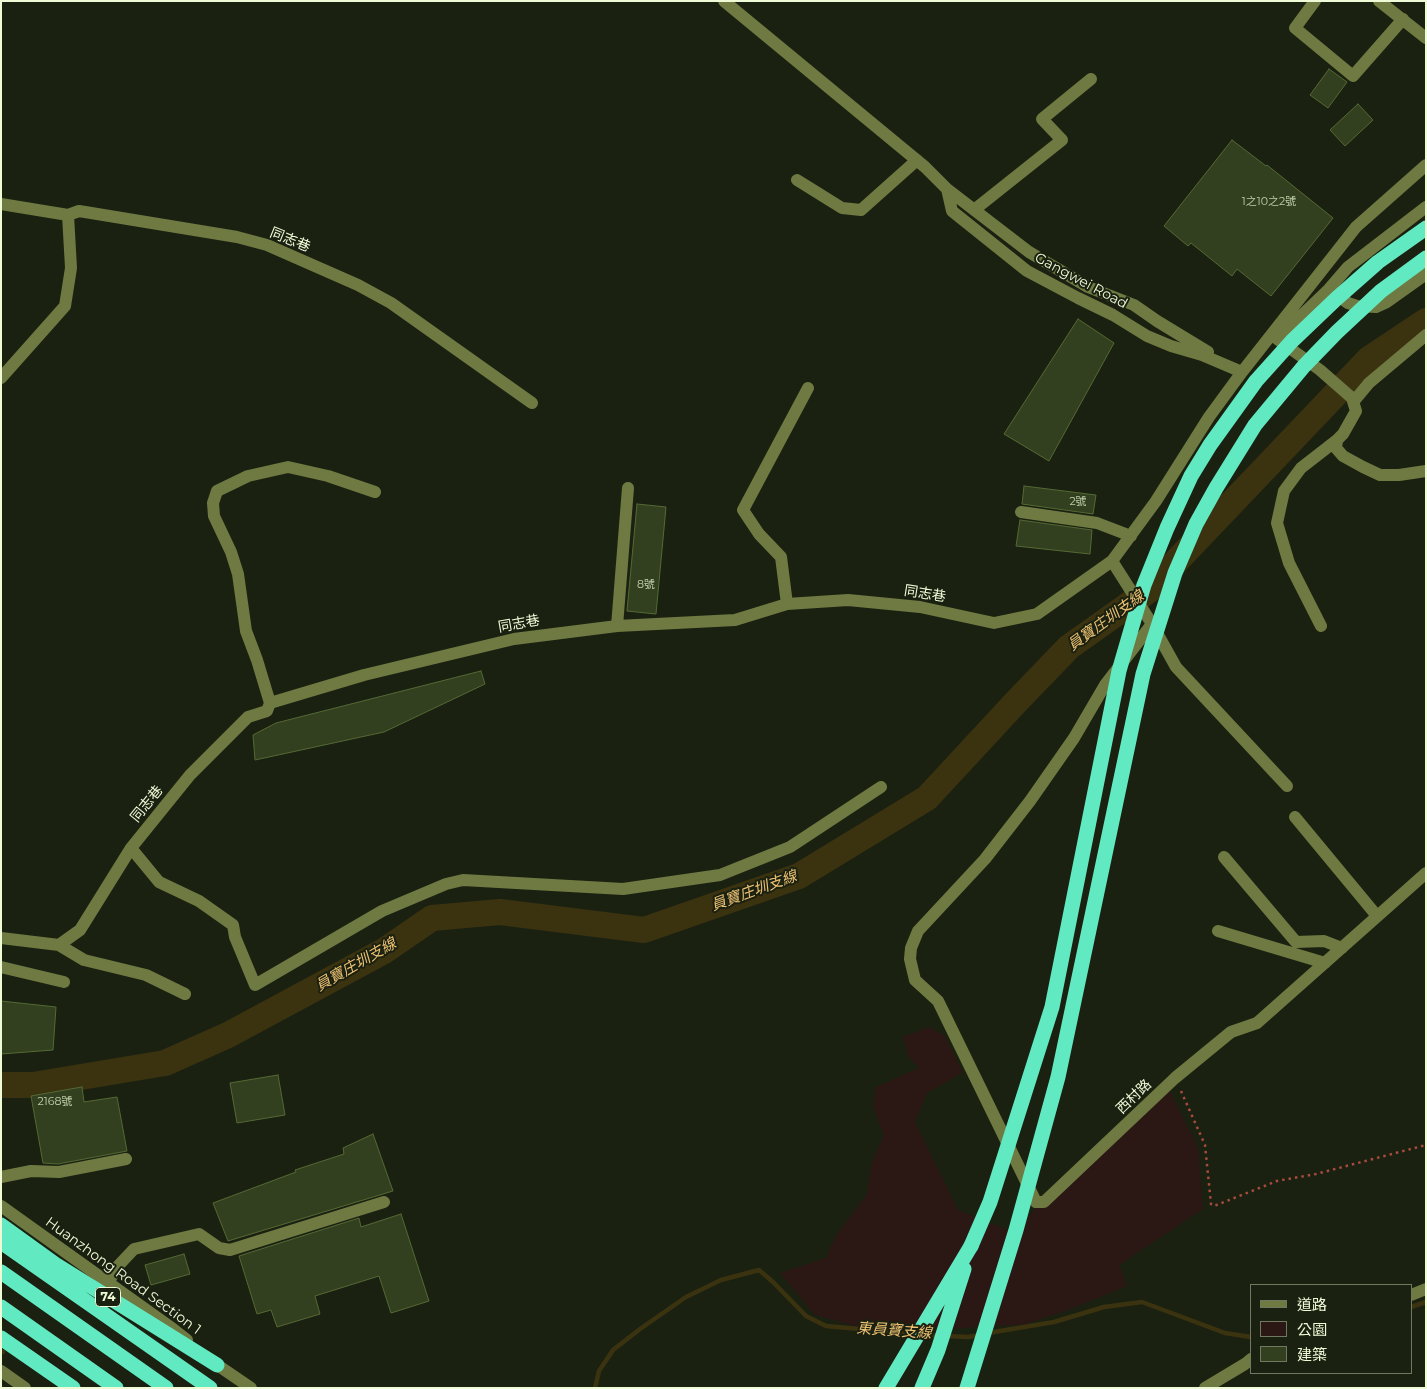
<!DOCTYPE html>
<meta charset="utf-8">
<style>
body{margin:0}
#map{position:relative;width:1427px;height:1389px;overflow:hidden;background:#1b2111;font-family:Montserrat,"Noto Sans TC",sans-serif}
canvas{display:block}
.frame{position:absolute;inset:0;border:2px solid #effad7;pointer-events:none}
.legend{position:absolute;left:1250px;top:1284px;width:162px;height:90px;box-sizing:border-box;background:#1b2111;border:1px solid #707860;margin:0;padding:6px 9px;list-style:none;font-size:15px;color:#effad7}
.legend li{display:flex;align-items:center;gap:10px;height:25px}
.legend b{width:25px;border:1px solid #707860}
</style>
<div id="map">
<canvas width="1427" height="1389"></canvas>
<div class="frame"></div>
<ul class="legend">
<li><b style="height:6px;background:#6e7a42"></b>道路</li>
<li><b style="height:14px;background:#2b1815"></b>公園</li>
<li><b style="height:14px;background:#33401f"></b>建築</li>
</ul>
</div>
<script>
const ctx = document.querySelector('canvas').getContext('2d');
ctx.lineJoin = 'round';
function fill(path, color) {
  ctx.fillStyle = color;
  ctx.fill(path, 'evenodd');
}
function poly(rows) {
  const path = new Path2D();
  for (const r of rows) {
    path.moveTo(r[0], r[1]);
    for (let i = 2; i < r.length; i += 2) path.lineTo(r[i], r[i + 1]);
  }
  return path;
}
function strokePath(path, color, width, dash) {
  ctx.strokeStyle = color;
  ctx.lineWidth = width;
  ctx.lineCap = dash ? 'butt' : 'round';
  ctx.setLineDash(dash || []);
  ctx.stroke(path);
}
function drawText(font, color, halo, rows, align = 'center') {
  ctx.font = font + ' Montserrat,"Noto Sans TC",sans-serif';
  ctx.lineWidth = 4;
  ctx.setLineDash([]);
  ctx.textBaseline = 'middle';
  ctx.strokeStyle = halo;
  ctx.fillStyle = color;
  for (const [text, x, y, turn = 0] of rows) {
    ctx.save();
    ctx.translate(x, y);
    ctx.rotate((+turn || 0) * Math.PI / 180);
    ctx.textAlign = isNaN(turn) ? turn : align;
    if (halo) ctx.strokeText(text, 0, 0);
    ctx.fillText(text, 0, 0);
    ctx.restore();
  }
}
const green = poly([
 [929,1027,944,1035,963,1072,927,1093,915,1122,958,1210,1015,1233,1043,1199,1169,1090,1198,1147,1203,1209,1119,1265,1127,1286,1071,1309,1026,1324,950,1329,920,1325,859,1327,815,1315,780,1273,826,1258,835,1237,867,1194,872,1162,884,1135,873,1107,876,1087,919,1068,908,1056,903,1037]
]);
const stream = poly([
 [1411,1307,1426,1302],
 [988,1333,1054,1322,1104,1307,1142,1302,1225,1333,1251,1337],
 [923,1335,968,1337,980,1335],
 [1,1351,3,1352],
 [595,1388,599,1371,613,1350,640,1329,686,1297,721,1280,759,1270,773,1282,806,1316,826,1326,915,1334]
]);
const river = poly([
 [1,1085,33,1085,165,1063,228,1035,384,951,432,918,500,912,644,930,799,876,927,798,1016,702,1069,647,1148,591,1369,359,1426,321]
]);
const building = poly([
 [1329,69,1347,82,1328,108,1310,95,1329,69],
 [1358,104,1373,120,1345,146,1330,130,1358,104],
 [1232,140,1266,166,1267,165,1333,218,1271,296,1237,269,1232,276,1191,243,1188,246,1164,226,1232,140],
 [1078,319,1114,343,1049,461,1004,434,1078,319],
 [1024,486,1096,495,1093,514,1022,504,1024,486],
 [637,504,666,507,656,614,627,611,637,504],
 [1020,520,1092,530,1090,554,1016,546,1020,520],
 [481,671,485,684,384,732,255,760,253,735,276,723,481,671],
 [1,1001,56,1007,53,1050,1,1054,1,1001],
 [278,1075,285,1115,237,1123,230,1083,278,1075],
 [82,1087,84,1102,117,1097,127,1151,58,1164,43,1163,31,1096,82,1087],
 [373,1134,393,1191,228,1241,213,1203,296,1172,295,1170,344,1154,343,1148,373,1134],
 [401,1214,429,1301,391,1313,379,1276,315,1296,320,1314,277,1327,271,1310,257,1314,239,1256,359,1218,361,1227,401,1214],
 [184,1254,190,1274,151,1285,145,1265,184,1254]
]);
const path = poly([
 [1181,1091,1205,1145,1211,1204,1214,1206,1277,1181,1316,1174,1426,1145]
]);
const minor = poly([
 [724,1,925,167,947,189,952,211,1027,271,1078,298,1113,315,1147,336,1171,346,1202,355,1242,372],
 [1315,1,1295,28,1353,76,1403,19],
 [1379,1,1426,38],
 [797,180,842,208,861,210,917,160],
 [947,189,1029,252,1088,287,1134,305,1157,321,1208,352],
 [1,204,68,215,79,211,237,237,267,245,358,285,391,303,532,403],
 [974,210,1062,140,1042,119,1091,79],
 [1331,291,1348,303,1357,306,1376,307,1387,302,1426,274],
 [1279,337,1329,289,1348,267,1426,207],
 [1277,339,1320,370,1352,398,1356,411,1343,434,1337,440,1336,448,1343,456,1363,467,1380,475,1399,475,1426,471],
 [1,378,65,306,71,268,68,215],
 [1354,401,1369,383,1426,335],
 [1021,512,1097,523,1131,536],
 [1112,561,1152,624,1176,667,1287,786],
 [787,604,781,557,759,534,743,510,808,388],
 [1152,624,1105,685,1074,738,1030,801,985,859,918,931,911,948,910,959,915,980,938,1001,1036,1202,1044,1202,1175,1078,1231,1032,1257,1023,1426,873],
 [617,626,628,488],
 [1321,626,1289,563,1277,523,1284,491,1301,468,1337,440],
 [270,703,257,660,246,631,238,574,231,552,214,516,213,503,217,491,248,476,288,467,328,476,375,492],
 [1295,817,1377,916],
 [131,848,159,882,199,901,233,925,235,937,255,985,382,911,446,884,463,880,623,889,720,875,790,847,881,787],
 [1224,857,1296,942,1324,941,1342,948],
 [1218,931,1325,963],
 [1,938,59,945,80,930,131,848,190,775,248,717,267,711,270,703,364,675,514,639,617,626,735,620,787,604,848,600,920,607,994,623,1037,614,1112,561,1156,501,1209,417,1242,372,1356,227,1426,165],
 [59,945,84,960,146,975,185,994],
 [1,967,64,982],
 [1,1177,31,1171,59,1172,126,1159],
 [1,1206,173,1329,187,1340],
 [108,1283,118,1266,134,1249,199,1234,219,1248,230,1250,384,1202],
 [1411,1295,1426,1289],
 [210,1360,251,1388],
 [1,1371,25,1388],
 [1205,1388,1245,1364,1251,1359]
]);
const highway = poly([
 [1,1225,55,1264,217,1365],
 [1,1242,210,1388],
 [1,1272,166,1388],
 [1,1307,116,1388],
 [1,1338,73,1388],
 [886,1388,971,1246],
 [922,1388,938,1350,964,1269]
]);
const highwayBridge = poly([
 [971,1246,990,1202,1052,1007,1119,671,1144,585,1167,528,1191,476,1210,445,1256,381,1292,341,1336,299,1378,262,1426,228],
 [967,1388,1016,1230,1058,1077,1143,674,1175,573,1196,524,1216,488,1255,425,1304,366,1337,332,1381,291,1426,258]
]);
const numberNames = [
 ["1之10之2號",1269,202],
 ["2號",1078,502],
 ["8號",646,585],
 ["2168號",55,1102]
];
const shields = [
 [108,1297,25]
];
const shieldNames = [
 ["74",108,1297]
];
const streetNames = [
 ["同志巷",290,240,22],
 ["Gangwei Road",1081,281,28],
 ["同志巷",925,594,9],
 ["同志巷",519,624,-10],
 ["同志巷",147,804,-51],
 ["西村路",1134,1097,-44],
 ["Huanzhong Road Section 1",123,1276,36]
];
const waterNames = [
 ["員寶庄圳支線",1106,621,-36],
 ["員寶庄圳支線",754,891,-20],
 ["員寶庄圳支線",356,965,-30],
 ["東員寶支線",894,1331,4]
];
fill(green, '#2b1815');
strokePath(stream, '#3b3310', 4.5);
strokePath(river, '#3b3310', 26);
fill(building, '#33401f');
strokePath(building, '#556934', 1);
strokePath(path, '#a64b3e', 2.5, [2.5, 4]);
strokePath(minor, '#6e7a42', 12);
strokePath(highway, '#61eac2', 15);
strokePath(highwayBridge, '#61eac2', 15);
drawText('11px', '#c0cca9', null, numberNames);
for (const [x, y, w] of shields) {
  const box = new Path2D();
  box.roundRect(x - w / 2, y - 9.5, w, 19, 4);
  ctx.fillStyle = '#1b2111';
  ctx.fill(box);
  strokePath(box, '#effad7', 1);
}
drawText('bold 12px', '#effad7', null, shieldNames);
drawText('14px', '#effad7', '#1b2111', streetNames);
drawText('italic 15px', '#ecc172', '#1b2111', waterNames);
</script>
